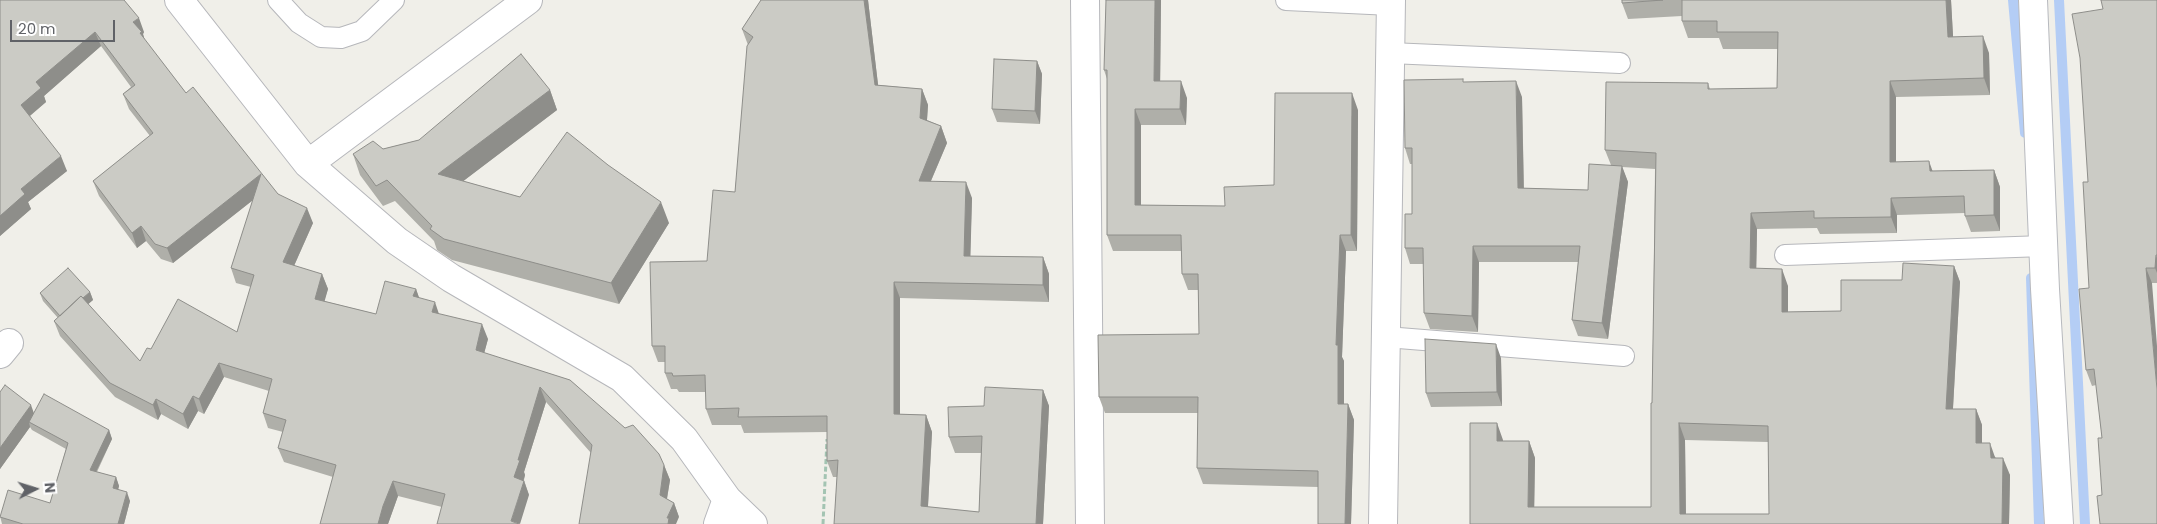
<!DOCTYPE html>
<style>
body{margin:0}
#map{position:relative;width:2157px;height:524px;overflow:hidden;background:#f0efe9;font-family:Poppins,sans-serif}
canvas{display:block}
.north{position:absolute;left:10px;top:464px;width:50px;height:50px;-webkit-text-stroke:4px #fff;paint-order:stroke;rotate:85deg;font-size:14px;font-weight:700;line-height:20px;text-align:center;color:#606267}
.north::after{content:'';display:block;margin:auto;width:18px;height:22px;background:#606267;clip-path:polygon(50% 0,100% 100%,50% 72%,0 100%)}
.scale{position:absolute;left:10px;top:20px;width:105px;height:22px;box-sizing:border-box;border:2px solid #606267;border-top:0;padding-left:6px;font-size:15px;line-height:18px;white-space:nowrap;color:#606267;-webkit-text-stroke:4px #fff;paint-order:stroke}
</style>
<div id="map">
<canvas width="2157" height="524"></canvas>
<div class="north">N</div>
<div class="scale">20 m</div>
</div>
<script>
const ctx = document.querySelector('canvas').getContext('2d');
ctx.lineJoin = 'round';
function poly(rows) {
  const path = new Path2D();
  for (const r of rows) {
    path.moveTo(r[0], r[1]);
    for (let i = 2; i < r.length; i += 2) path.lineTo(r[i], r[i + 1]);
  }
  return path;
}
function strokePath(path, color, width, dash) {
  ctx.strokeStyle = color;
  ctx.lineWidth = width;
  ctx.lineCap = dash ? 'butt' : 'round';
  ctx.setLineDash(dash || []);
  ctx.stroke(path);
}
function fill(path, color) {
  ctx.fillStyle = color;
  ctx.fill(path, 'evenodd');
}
const stream = poly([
 [2013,0,2025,133],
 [2059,0,2085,524],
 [2031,278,2039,524]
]);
const path = poly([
 [823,524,827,439]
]);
const service = poly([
 [278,0,299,23,321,37,341,38,362,31,394,0],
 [1286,0,1391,5],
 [1390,53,1620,63],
 [1785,255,2044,246],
 [1386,337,1624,356]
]);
const minor = poly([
 [179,0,308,164,397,241,451,278,622,378,684,439,727,499,753,524],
 [1085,0,1090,524],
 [308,164,528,0],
 [0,354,9,343],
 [718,524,727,499],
 [1383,524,1391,0]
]);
const secondary = poly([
 [2033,0,2045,289,2059,524]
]);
const wall = poly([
 [0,0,144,32,143,34,144,39,186,93,278,194,313,223,294,266,322,274,328,289,324,301,376,314,416,289,419,298,439,314,488,339,484,353,570,380,664,465,670,480,667,499,674,503,679,517,591,453,546,402,524,472,525,475,524,480,529,495,442,507,398,496,388,524,320,524,333,477,284,462,278,448,283,432,268,428,263,413,269,391,224,377,204,414,198,411,188,429,161,414,158,420,115,397,60,336,54,321,58,318,43,301,40,293,90,292,93,300,88,304,140,361,151,349,237,332,251,287,236,283,231,268,253,200,173,263,161,259,146,241,137,248,99,196,93,181,150,136,129,109,123,94,131,87,101,46,44,96,46,102,30,116,67,171,28,202,31,209,0,236],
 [761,0,868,0,878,85,922,89,928,105,927,120,941,126,947,143,931,181,972,198,970,256,1043,257,1049,274,1049,302,900,298,900,414,926,415,932,432,928,507,979,512,981,453,955,453,949,437,984,406,1043,390,1049,406,1043,524,834,524,837,477,833,477,827,461,827,432,744,433,741,425,712,425,706,409,706,392,679,392,677,389,671,389,665,373,665,362,658,362,652,346,707,261,735,192,748,45,742,29],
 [1161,0,1160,81,1187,98,1186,125,1141,125,1141,205,1225,206,1274,185,1358,110,1357,251,1346,251,1342,357,1344,361,1344,404,1348,404,1354,420,1351,524,1318,524,1318,487,1203,484,1197,468,1198,413,1105,413,1099,397,1199,334,1198,290,1188,290,1182,274,1181,251,1113,251,1107,235,1107,79,1104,70],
 [1622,0,1951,0,1953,37,1989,53,1990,95,1896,97,1896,162,1933,171,1994,170,2000,187,2000,231,1971,232,1965,216,1965,213,1897,215,1897,233,1820,234,1817,228,1757,229,1756,269,1788,286,1788,312,1841,311,1902,280,1954,266,1960,282,1953,409,1976,409,1982,425,1982,443,1996,458,2010,475,2009,524,1470,524,1503,440,1503,441,1529,441,1535,458,1534,507,1651,507,1655,169,1622,167,1628,182,1608,339,1578,336,1572,320,1578,262,1479,262,1478,332,1430,329,1424,313,1424,264,1410,264,1405,248,1412,214,1412,164,1410,164,1405,148,1464,82,1522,97,1524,188,1588,190,1611,165,1605,150,1708,83,1710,89,1777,88,1778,49,1723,49,1719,38,1688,38,1682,21,1682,16,1628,19,1622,3],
 [1685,440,1768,442,1769,514,1686,514],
 [2157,0,2157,283,2152,283,2102,495,2102,438,2096,385,2092,386,2086,370,2089,288,2088,182],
 [1037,61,1042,74,1040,124,997,122,992,109],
 [550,90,557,110,463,181,520,197,669,223,619,304,452,260,437,250,434,241,395,201,383,206,360,175,353,154,383,149,419,140],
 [1501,358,1502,406,1431,407,1426,393],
 [0,392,33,413,109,430,112,439,97,472,116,477,119,486,118,490,130,501,124,524,2,524,0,516,50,503,66,449,32,430,30,427,0,469]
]);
const shadedWall = poly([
 [864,0,868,0,880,101,875,85],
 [1155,0,1161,0,1160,98,1154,81],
 [1946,0,1951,0,1954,53,1948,37],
 [139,18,144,32,143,34,147,47,133,22],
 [95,32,101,46,44,96,46,102,26,119,21,105,36,82],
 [1983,36,1989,53,1990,95,1984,78],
 [1037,61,1042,74,1040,124,1035,111],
 [1181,81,1187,98,1186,125,1180,109],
 [1516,81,1522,97,1524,204,1518,188],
 [1890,81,1896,97,1896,179,1890,162],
 [922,89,928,105,926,134,920,118],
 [550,90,557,110,445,195,438,174],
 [1352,93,1358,110,1357,251,1351,235],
 [1135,109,1141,125,1141,222,1135,205],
 [941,126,947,143,924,197,919,181],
 [61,156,67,171,28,202,31,209,0,236,0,216,21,189],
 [1929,161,1935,178,1930,171],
 [1622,166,1628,182,1608,339,1602,323],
 [1994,170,2000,187,2000,231,1994,215],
 [261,174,267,189,173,263,167,248],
 [966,182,972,198,970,273,964,256],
 [1891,198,1897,215,1897,233,1891,217],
 [661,202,669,223,619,304,611,283],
 [307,208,313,223,289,277,283,262],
 [1751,213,1757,229,1756,285,1750,268],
 [141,226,146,241,137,248,132,233],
 [1340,235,1346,251,1342,357,1344,361,1344,420,1338,404,1336,345],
 [1473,246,1479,262,1478,332,1472,316],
 [2156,255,2157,258,2157,273,2155,268],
 [1043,257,1049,274,1049,302,1043,285],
 [1954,266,1960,282,1952,425,1946,409],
 [2146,268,2152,283,2157,346,2157,390],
 [1782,269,1788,286,1788,329,1782,312],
 [322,274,328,289,321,314,315,299],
 [894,282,900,298,900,430,894,414],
 [416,289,421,303,413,296],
 [90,292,93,300,64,325,62,318],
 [435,302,440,317,432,312],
 [482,324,488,339,481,365,476,350],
 [1496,344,1501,358,1502,406,1497,392],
 [219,363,224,377,204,414,199,399],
 [540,387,546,402,524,472,525,475,520,492,514,477,518,460],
 [1043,390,1049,406,1043,524,1036,524],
 [193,396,198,411,188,429,183,414],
 [156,399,161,414,158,420,153,405],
 [1348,404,1354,420,1351,524,1345,524],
 [31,405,36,419,29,422,30,427,0,469,0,448],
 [1976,409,1982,425,1982,460,1976,443],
 [926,415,932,432,927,523,921,506],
 [1497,423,1503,440,1503,458,1497,441],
 [1679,423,1685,440,1686,524,1680,514],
 [109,430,112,439,93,478,90,470],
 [1529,441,1535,458,1534,524,1528,507],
 [1990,443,1996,460,1991,458],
 [2003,458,2010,475,2009,524,2002,524],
 [664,465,670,480,665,510,660,495],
 [116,477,119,486,116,497,113,488],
 [393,481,398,496,388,524,378,524,383,506],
 [524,481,529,495,520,524,511,521],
 [127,492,130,501,124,524,118,524],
 [674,503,679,517,676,524,668,524,667,518]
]);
const building = poly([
 [0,0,124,0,139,18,133,22,142,32,140,33,186,93,193,87,278,194,307,208,283,262,322,274,315,299,376,314,385,281,416,289,413,296,435,302,432,312,482,324,476,350,570,380,625,428,633,425,659,454,664,465,660,495,674,503,667,518,669,518,668,524,579,524,592,445,540,387,518,460,520,460,514,477,524,481,511,521,519,524,437,524,445,494,393,481,383,506,378,524,320,524,336,465,278,448,286,420,263,413,272,379,219,363,199,399,193,396,183,414,156,399,153,405,110,383,54,321,81,296,140,361,147,348,151,349,178,299,237,332,254,275,231,268,261,174,167,248,155,244,141,226,132,233,93,181,153,133,123,94,135,85,95,32,36,82,41,88,21,105,61,156,21,189,25,194,0,216,0,0],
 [761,0,864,0,875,85,922,89,920,118,941,126,919,181,966,182,964,256,1043,257,1043,285,894,282,894,414,926,415,921,506,979,512,982,436,949,437,948,407,984,406,985,387,1043,390,1036,524,834,524,838,460,827,461,827,416,738,417,739,408,706,409,705,375,673,376,672,373,665,373,665,346,652,346,650,262,707,261,713,190,735,192,747,46,753,37,742,29,761,0],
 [1106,0,1155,0,1154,81,1181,81,1180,109,1135,109,1135,205,1225,206,1224,187,1274,185,1275,93,1352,93,1351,235,1340,235,1336,345,1338,345,1338,404,1348,404,1345,524,1318,524,1318,471,1197,468,1198,397,1099,397,1098,335,1199,334,1198,274,1182,274,1181,235,1107,235,1107,70,1104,70,1106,0],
 [1622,0,1663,0,1622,3,1622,0],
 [1682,0,1946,0,1948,37,1983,36,1984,78,1890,81,1890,162,1929,161,1930,171,1994,170,1994,215,1965,216,1964,196,1891,198,1891,217,1814,218,1814,211,1751,213,1750,268,1782,269,1782,312,1841,311,1841,280,1902,280,1903,263,1954,266,1946,409,1976,409,1976,443,1990,443,1991,458,2003,458,2002,524,1470,524,1470,423,1497,423,1497,441,1529,441,1528,507,1651,507,1651,403,1652,403,1656,153,1605,150,1606,82,1708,83,1708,89,1777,88,1778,32,1717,32,1717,21,1682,21,1682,0],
 [1679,423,1768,426,1769,514,1680,514,1679,423],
 [2101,0,2157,0,2157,255,2156,255,2155,268,2146,268,2157,389,2157,524,2100,524,2097,496,2102,495,2098,438,2102,438,2094,369,2086,370,2079,289,2089,288,2083,182,2088,182,2080,58,2072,14,2103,9,2101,0],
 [521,54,550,90,438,174,520,197,567,132,608,165,661,202,611,283,444,239,430,229,432,226,387,180,376,186,353,154,373,141,383,149,419,140,521,54],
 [994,59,1037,61,1035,111,992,109,994,59],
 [1463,79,1463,82,1516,81,1518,188,1588,190,1589,164,1622,166,1602,323,1572,320,1580,246,1473,246,1472,316,1424,313,1423,248,1405,248,1405,214,1412,214,1412,148,1405,148,1404,80,1463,79],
 [68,268,90,292,83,298,81,296,60,316,40,293,68,268],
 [1425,339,1496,344,1497,392,1426,393,1425,339],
 [5,385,31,405,0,448,0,392,5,385],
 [44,394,109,430,90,470,116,477,113,488,127,492,118,524,23,524,0,517,8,490,50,503,68,443,29,422,44,394]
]);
strokePath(stream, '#b4cdf5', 10);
strokePath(service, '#b6b7bb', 22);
strokePath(minor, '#b6b7bb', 30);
strokePath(secondary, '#b7b9be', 30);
strokePath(path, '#a3c4b2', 3, [5, 2.5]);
strokePath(service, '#fff', 20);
strokePath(minor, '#fff', 28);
strokePath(secondary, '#fff', 28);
fill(wall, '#afafa9');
fill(shadedWall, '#8e8e8a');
fill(building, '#cbcbc5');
strokePath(building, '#8e8e8a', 1);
</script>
